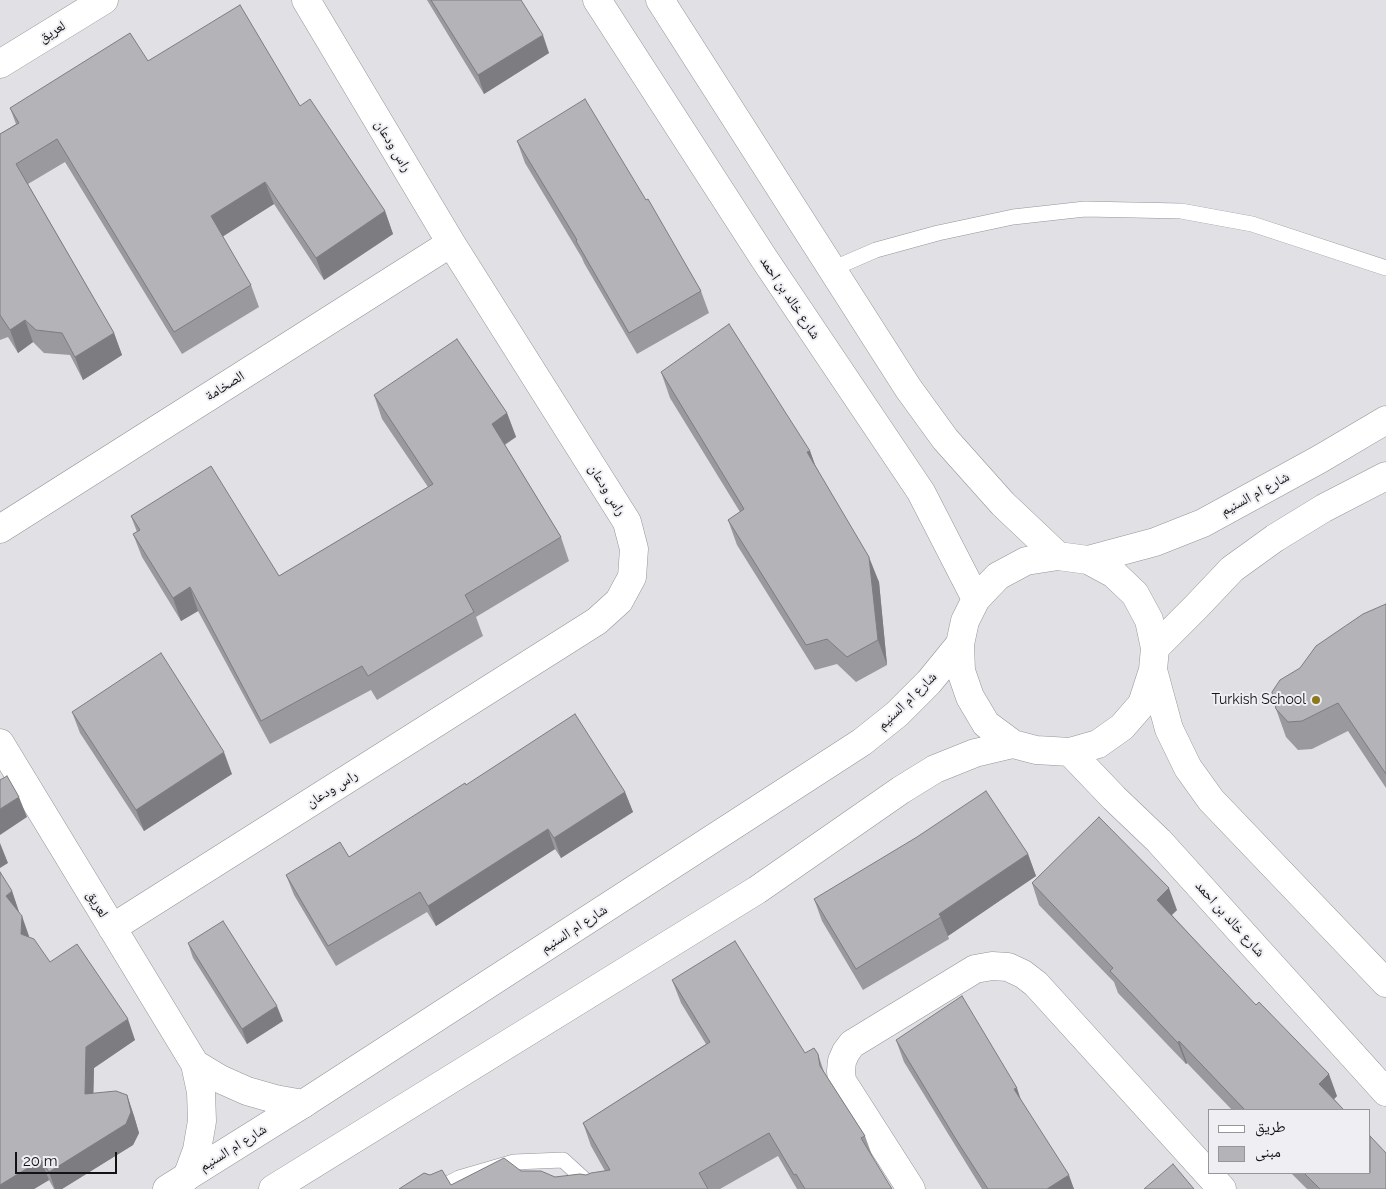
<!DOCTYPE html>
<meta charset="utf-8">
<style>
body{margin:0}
#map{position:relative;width:1386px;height:1189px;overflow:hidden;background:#e0e0e5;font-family:Raleway,"Noto Naskh Arabic",sans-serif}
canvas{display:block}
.legend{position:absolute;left:1208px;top:1109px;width:162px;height:65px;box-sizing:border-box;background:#eeeef3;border:1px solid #96969a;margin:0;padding:6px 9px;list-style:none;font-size:15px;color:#131314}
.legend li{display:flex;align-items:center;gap:10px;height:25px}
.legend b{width:25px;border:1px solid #96969a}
.scale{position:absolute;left:15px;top:1152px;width:102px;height:22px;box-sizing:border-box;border:2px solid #131314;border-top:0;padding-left:6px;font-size:15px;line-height:18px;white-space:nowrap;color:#131314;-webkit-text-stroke:4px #eeeef3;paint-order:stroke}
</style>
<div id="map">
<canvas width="1386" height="1189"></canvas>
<ul class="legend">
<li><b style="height:6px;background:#fff"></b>طريق</li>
<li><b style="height:14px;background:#b3b3b8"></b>مبنى</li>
</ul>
<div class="scale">20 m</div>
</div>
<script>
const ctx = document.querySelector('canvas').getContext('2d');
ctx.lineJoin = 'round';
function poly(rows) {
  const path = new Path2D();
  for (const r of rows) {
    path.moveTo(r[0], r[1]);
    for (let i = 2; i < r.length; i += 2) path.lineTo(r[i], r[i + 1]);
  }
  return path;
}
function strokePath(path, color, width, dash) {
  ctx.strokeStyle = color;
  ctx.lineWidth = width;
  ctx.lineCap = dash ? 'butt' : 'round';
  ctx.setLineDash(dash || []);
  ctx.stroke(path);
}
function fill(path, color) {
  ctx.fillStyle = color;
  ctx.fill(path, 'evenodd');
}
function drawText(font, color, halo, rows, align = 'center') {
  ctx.font = font + ' Raleway,"Noto Naskh Arabic",sans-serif';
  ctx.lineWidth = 4;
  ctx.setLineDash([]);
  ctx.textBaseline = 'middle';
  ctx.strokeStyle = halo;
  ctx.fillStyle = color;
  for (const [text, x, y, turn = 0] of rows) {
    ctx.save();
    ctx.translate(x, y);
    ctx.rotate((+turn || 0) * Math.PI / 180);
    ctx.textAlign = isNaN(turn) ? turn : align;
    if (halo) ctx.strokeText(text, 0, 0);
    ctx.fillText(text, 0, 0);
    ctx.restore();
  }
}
const lane = poly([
 [832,269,876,250,938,233,1013,217,1085,209,1181,211,1252,224,1386,268],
 [438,1189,459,1178,514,1162,563,1160,586,1181,593,1189]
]);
const street = poly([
 [0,64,104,0],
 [0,529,451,243],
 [0,743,195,1064,201,1092,202,1121,197,1150,187,1177],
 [112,928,597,621,619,601,632,577,634,549,627,522,451,243,306,0],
 [195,1064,220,1079,247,1091,275,1099,303,1104],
 [911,1189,842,1081,841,1071,842,1061,846,1052,852,1044,975,969,992,966,1008,967,1023,974,1036,984,1222,1189]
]);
const secondary = poly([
 [597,0,763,257,921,492,976,599],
 [660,0,908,388,945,439,1003,504,1058,556],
 [1088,560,1155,542,1203,523,1320,459,1386,420],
 [1155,648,1196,607,1232,569,1275,538,1324,508,1386,476],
 [1153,670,1169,729,1188,768,1211,800,1386,983],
 [1070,752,1114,798,1159,841,1386,1092],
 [167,1189,303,1104,862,742,897,714,929,682,960,644,965,621,976,599,998,576,1026,561,1058,556,1088,560,1114,574,1135,594,1149,620,1155,648,1153,670,1142,704,1122,727,1098,744,1070,752,1036,750,1013,744,986,724,970,697,961,671,960,644],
 [273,1189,757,890,901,790,935,769,975,753,1013,744]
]);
const wall = poly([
 [427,0,521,0,549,53,484,94],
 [148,61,300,106,385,211,393,234,324,280,274,204,222,236,251,285,259,307,182,354,65,162,28,184,114,333,122,355,83,380,70,355,44,353,33,342,18,353,8,337,0,340,0,134,16,124,10,108],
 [517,141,646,200,701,291,709,313,637,354,584,263,582,258,525,163],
 [661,372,810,451,815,465,879,582,887,665,856,682,837,664,815,670,737,545,728,520,740,512,670,398],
 [374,395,507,413,516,437,505,445,561,537,569,561,476,617,483,636,377,700,371,690,270,744,198,611,181,621,142,557,133,534,137,532,131,516,279,576,428,487,382,419],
 [1386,604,1386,788,1348,731,1312,749,1298,750,1286,737,1276,709,1300,668],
 [72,712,232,774,144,831,80,733],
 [466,785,625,792,633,812,561,858,555,849,436,926,427,912,336,966,294,895,286,875,349,857],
 [1028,854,1036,876,948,936,949,939,863,990,822,921,814,899],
 [1032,883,1177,910,1172,915,1337,1096,1334,1099,1344,1110,1232,1110,1187,1063,1186,1064,1118,993,1114,982,1039,905],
 [12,891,19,912,29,937,50,962,135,1040,94,1068,93,1093,127,1095,134,1116,139,1133,133,1145,62,1189,54,1189,49,1180,34,1189,0,1189],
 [188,943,283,1021,247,1044,193,958],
 [672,980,805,1053,818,1054,824,1072,865,1136,873,1158,892,1189,797,1189,778,1156,720,1189,399,1189,451,1185,521,1171,555,1177,586,1175,605,1171,591,1146,583,1123,706,1044,681,1003],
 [896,1040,1021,1101,1074,1189,982,1189,904,1062],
 [1291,1173,1370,1173,1386,1189,1307,1189]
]);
const shadedWall = poly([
 [543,35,549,53,484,94,478,75],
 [265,182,274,204,219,239,211,216],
 [385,211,393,234,324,280,316,258],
 [25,320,33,342,18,353,10,330],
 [114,333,122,355,83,380,75,357],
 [507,413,516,437,500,447,492,424],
 [810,451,819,476,807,452],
 [869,557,879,582,887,665,878,640],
 [190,587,198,611,181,621,173,598],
 [224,752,232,774,144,831,136,810],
 [625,792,633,812,561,858,554,838],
 [19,797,27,817,0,835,0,809],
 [548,829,555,849,436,926,428,906],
 [0,843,8,863,0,868],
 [1028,854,1036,876,948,936,939,914],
 [1169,888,1177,910,1165,921,1157,900],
 [12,891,19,912,14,916,6,896],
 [22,916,29,936,29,955,21,934],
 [277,1006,283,1021,247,1044,242,1029],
 [128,1019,135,1040,94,1068,93,1115,85,1094,86,1047],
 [1179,1041,1187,1063,1186,1064,1178,1043],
 [1329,1074,1337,1096,1327,1106,1319,1084],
 [1017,1088,1024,1109,1014,1089],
 [127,1095,134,1116,139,1133,133,1145,62,1189,55,1189,49,1172],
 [41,1160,49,1180,34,1189,0,1189,0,1185],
 [1069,1175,1074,1189,1047,1189]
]);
const building = poly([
 [431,0,521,0,543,35,478,75,431,0],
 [240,5,300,106,310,99,385,211,316,258,265,182,211,216,251,285,174,332,57,139,16,164,114,333,75,357,62,333,36,330,25,320,10,330,0,315,0,134,19,123,10,108,130,33,148,61,240,5],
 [585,99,646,200,648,199,701,291,629,333,576,241,577,240,517,141,585,99],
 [729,324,810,451,807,452,869,557,878,640,847,657,827,639,806,645,728,520,744,509,661,372,729,324],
 [457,339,507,413,492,424,561,537,465,595,474,612,368,676,362,666,261,721,190,587,173,598,133,534,140,530,131,516,211,466,279,576,433,484,374,395,457,339],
 [1386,604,1386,774,1338,703,1302,721,1288,722,1276,709,1272,692,1280,680,1300,668,1316,646,1363,614,1386,604],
 [161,653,224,752,136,810,72,712,161,653],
 [575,714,625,792,554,838,548,829,428,906,420,892,328,946,286,875,340,842,349,857,465,783,466,785,575,714],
 [7,776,19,797,0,809,0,780,7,776],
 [986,791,1028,854,939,914,941,917,856,969,814,899,917,837,986,791],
 [1099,817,1169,888,1157,900,1256,1005,1259,1002,1329,1074,1319,1084,1344,1110,1245,1110,1179,1041,1178,1043,1110,971,1113,968,1032,883,1099,817],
 [0,872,12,891,6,896,22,916,21,934,34,939,50,962,77,944,128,1019,86,1047,85,1094,116,1091,127,1095,131,1112,126,1124,49,1172,41,1160,0,1185,0,872],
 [223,921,277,1006,242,1029,188,943,223,921],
 [735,941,805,1053,814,1048,818,1054,820,1066,865,1136,861,1138,892,1189,805,1189,796,1174,794,1175,769,1133,699,1173,708,1189,399,1189,424,1173,430,1175,442,1170,451,1185,504,1158,521,1171,541,1171,555,1177,580,1174,586,1175,591,1173,610,1170,583,1123,710,1042,672,980,735,941],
 [962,996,1017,1088,1014,1089,1069,1175,1047,1189,988,1189,957,1141,896,1040,962,996],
 [1370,1136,1386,1153,1386,1189,1320,1189,1304,1173,1370,1173,1370,1136],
 [1173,1164,1194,1189,1144,1189,1173,1164]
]);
const markers = [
 [1316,700,5,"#8c781d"]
];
const streetNames = [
 ["لعريق",52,32,-32],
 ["راس ودعان",393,146,59],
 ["شارع خالد بن احمد",790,298,56],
 ["الصخامة",225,386,-32],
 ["راس ودعان",607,490,58],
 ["شارع ام السنيم",1255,494,-29],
 ["شارع ام السنيم",907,701,-44],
 ["راس ودعان",332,789,-32],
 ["لعريق",97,904,59],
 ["شارع خالد بن احمد",1230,919,48],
 ["شارع ام السنيم",574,929,-33],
 ["شارع ام السنيم",233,1148,-32]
];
const poiNames = [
 ["Turkish School",1306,700]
];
strokePath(lane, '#949499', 16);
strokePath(street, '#949499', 29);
strokePath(secondary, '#949499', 29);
strokePath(lane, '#fff', 15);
strokePath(street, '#fff', 28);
strokePath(secondary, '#fff', 28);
fill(wall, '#9a9a9e');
fill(shadedWall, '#7d7d81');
fill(building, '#b3b3b8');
strokePath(building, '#7d7d81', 1);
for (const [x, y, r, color] of markers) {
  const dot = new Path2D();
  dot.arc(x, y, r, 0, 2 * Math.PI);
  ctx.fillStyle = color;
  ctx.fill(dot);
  strokePath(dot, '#eeeef3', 2);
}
drawText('14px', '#131314', '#eeeef3', streetNames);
drawText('14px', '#131314', '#eeeef3', poiNames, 'right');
</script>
